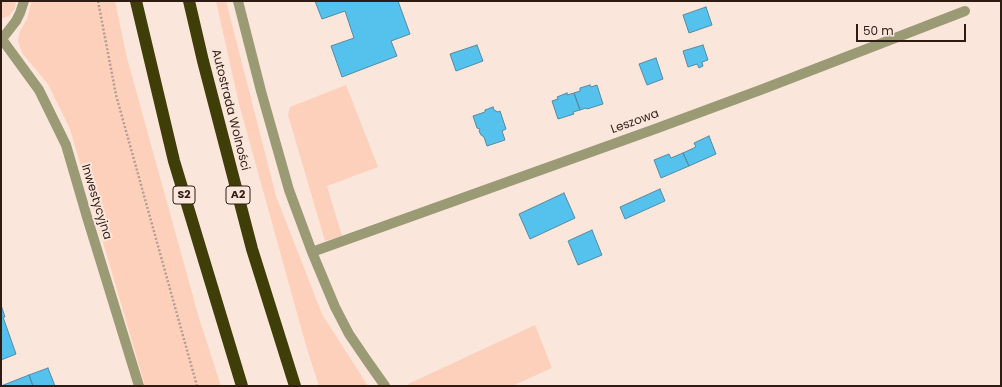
<!DOCTYPE html>
<meta charset="utf-8">
<style>
body{margin:0}
#map{position:relative;width:1002px;height:387px;overflow:hidden;background:#fbe6dc;font-family:Poppins,sans-serif}
canvas{display:block}
.frame{position:absolute;inset:0;border:2px solid #2e1c13;pointer-events:none}
.scale{position:absolute;left:856px;top:24px;width:110px;height:18px;box-sizing:border-box;border:2px solid #2e1c13;border-top:0;padding-left:5px;font-size:12px;line-height:14px;white-space:nowrap;color:#2e1c13;-webkit-text-stroke:3px #fbe6dc;paint-order:stroke}
</style>
<div id="map">
<canvas width="1002" height="387"></canvas>
<div class="frame"></div>
<div class="scale">50 m</div>
</div>
<script>
const ctx = document.querySelector('canvas').getContext('2d');
ctx.lineJoin = 'round';
function fill(path, color) {
  ctx.fillStyle = color;
  ctx.fill(path, 'evenodd');
}
function poly(rows) {
  const path = new Path2D();
  for (const r of rows) {
    path.moveTo(r[0], r[1]);
    for (let i = 2; i < r.length; i += 2) path.lineTo(r[i], r[i + 1]);
  }
  return path;
}
function strokePath(path, color, width, dash) {
  ctx.strokeStyle = color;
  ctx.lineWidth = width;
  ctx.lineCap = dash ? 'butt' : 'round';
  ctx.setLineDash(dash || []);
  ctx.stroke(path);
}
function drawText(font, color, halo, rows, align = 'center') {
  ctx.font = font + ' Poppins,sans-serif';
  ctx.lineWidth = 4;
  ctx.setLineDash([]);
  ctx.textBaseline = 'middle';
  ctx.strokeStyle = halo;
  ctx.fillStyle = color;
  for (const [text, x, y, turn = 0] of rows) {
    ctx.save();
    ctx.translate(x, y);
    ctx.rotate((+turn || 0) * Math.PI / 180);
    ctx.textAlign = isNaN(turn) ? turn : align;
    if (halo) ctx.strokeText(text, 0, 0);
    ctx.fillText(text, 0, 0);
    ctx.restore();
  }
}
const green = poly([
 [1,1,16,1,15,8,9,16,1,19],
 [30,1,115,1,127,58,199,318,221,386,145,386,70,129,48,84,22,53,18,41,20,31,27,19,31,4],
 [216,1,226,1,276,196,322,314,368,386,319,386,307,349,239,104],
 [346,85,378,167,327,186,342,236,325,241,288,115,290,107],
 [535,325,552,368,512,386,410,386,408,384]
]);
const building = poly([
 [315,1,398,1,410,34,391,41,397,56,342,77,331,46,354,38,345,11,322,19,315,1],
 [706,7,712,25,689,33,683,15,706,7],
 [477,45,483,61,456,71,450,54,477,45],
 [703,45,708,60,702,62,703,66,699,68,697,64,688,67,683,51,703,45],
 [656,58,663,79,647,85,639,64,656,58],
 [590,85,591,87,597,85,603,104,587,109,586,108,580,110,574,93,580,91,580,88,590,85],
 [567,93,567,95,574,93,580,110,573,112,574,114,558,119,552,101,558,99,557,97,567,93],
 [493,107,494,110,498,112,500,111,506,129,502,131,505,140,487,146,484,137,481,135,479,131,480,129,477,128,473,116,485,112,485,110,493,107],
 [709,136,716,154,689,166,683,153,696,147,694,143,709,136],
 [683,153,689,166,661,178,654,160,669,154,671,158,683,153],
 [660,189,665,201,625,219,620,207,660,189],
 [564,193,575,218,530,239,519,214,564,193],
 [592,230,602,255,578,265,568,241,592,230],
 [1,305,5,317,3,317,16,354,1,360,1,305],
 [48,368,55,386,33,386,29,375,48,368],
 [29,375,33,386,1,386,29,375]
]);
const path = poly([
 [98,1,116,95,197,386]
]);
const minor = poly([
 [238,1,261,91,289,190,312,252,335,307,349,334,366,359,385,386],
 [1,38,39,90,66,145,87,217,139,386],
 [2,39,16,21,20,13,24,1],
 [312,252,655,129,763,89,965,11]
]);
const highway = poly([
 [136,1,174,161,242,386],
 [189,1,203,61,252,249,295,386]
]);
const shields = [
 [184,195,22],
 [238,195,24]
];
const shieldNames = [
 ["S2",184,195],
 ["A2",238,195]
];
const streetNames = [
 ["Autostrada Wolności",230,110,76],
 ["Leszowa",635,122,-20],
 ["Inwestycyjna",96,202,73]
];
fill(green, '#fcd0ba');
fill(building, '#55c1ed');
strokePath(building, '#568aa1', 1);
strokePath(path, '#b29e94', 2.5, [2, 2]);
strokePath(minor, '#9a9a75', 10);
strokePath(highway, '#3f3e09', 12);
for (const [x, y, w] of shields) {
  const box = new Path2D();
  box.roundRect(x - w / 2, y - 9, w, 18, 3);
  ctx.fillStyle = '#fbe6dc';
  ctx.fill(box);
  strokePath(box, '#2e1c13', 1);
}
drawText('bold 11px', '#2e1c13', null, shieldNames);
drawText('12px', '#2e1c13', '#fbe6dc', streetNames);
</script>
